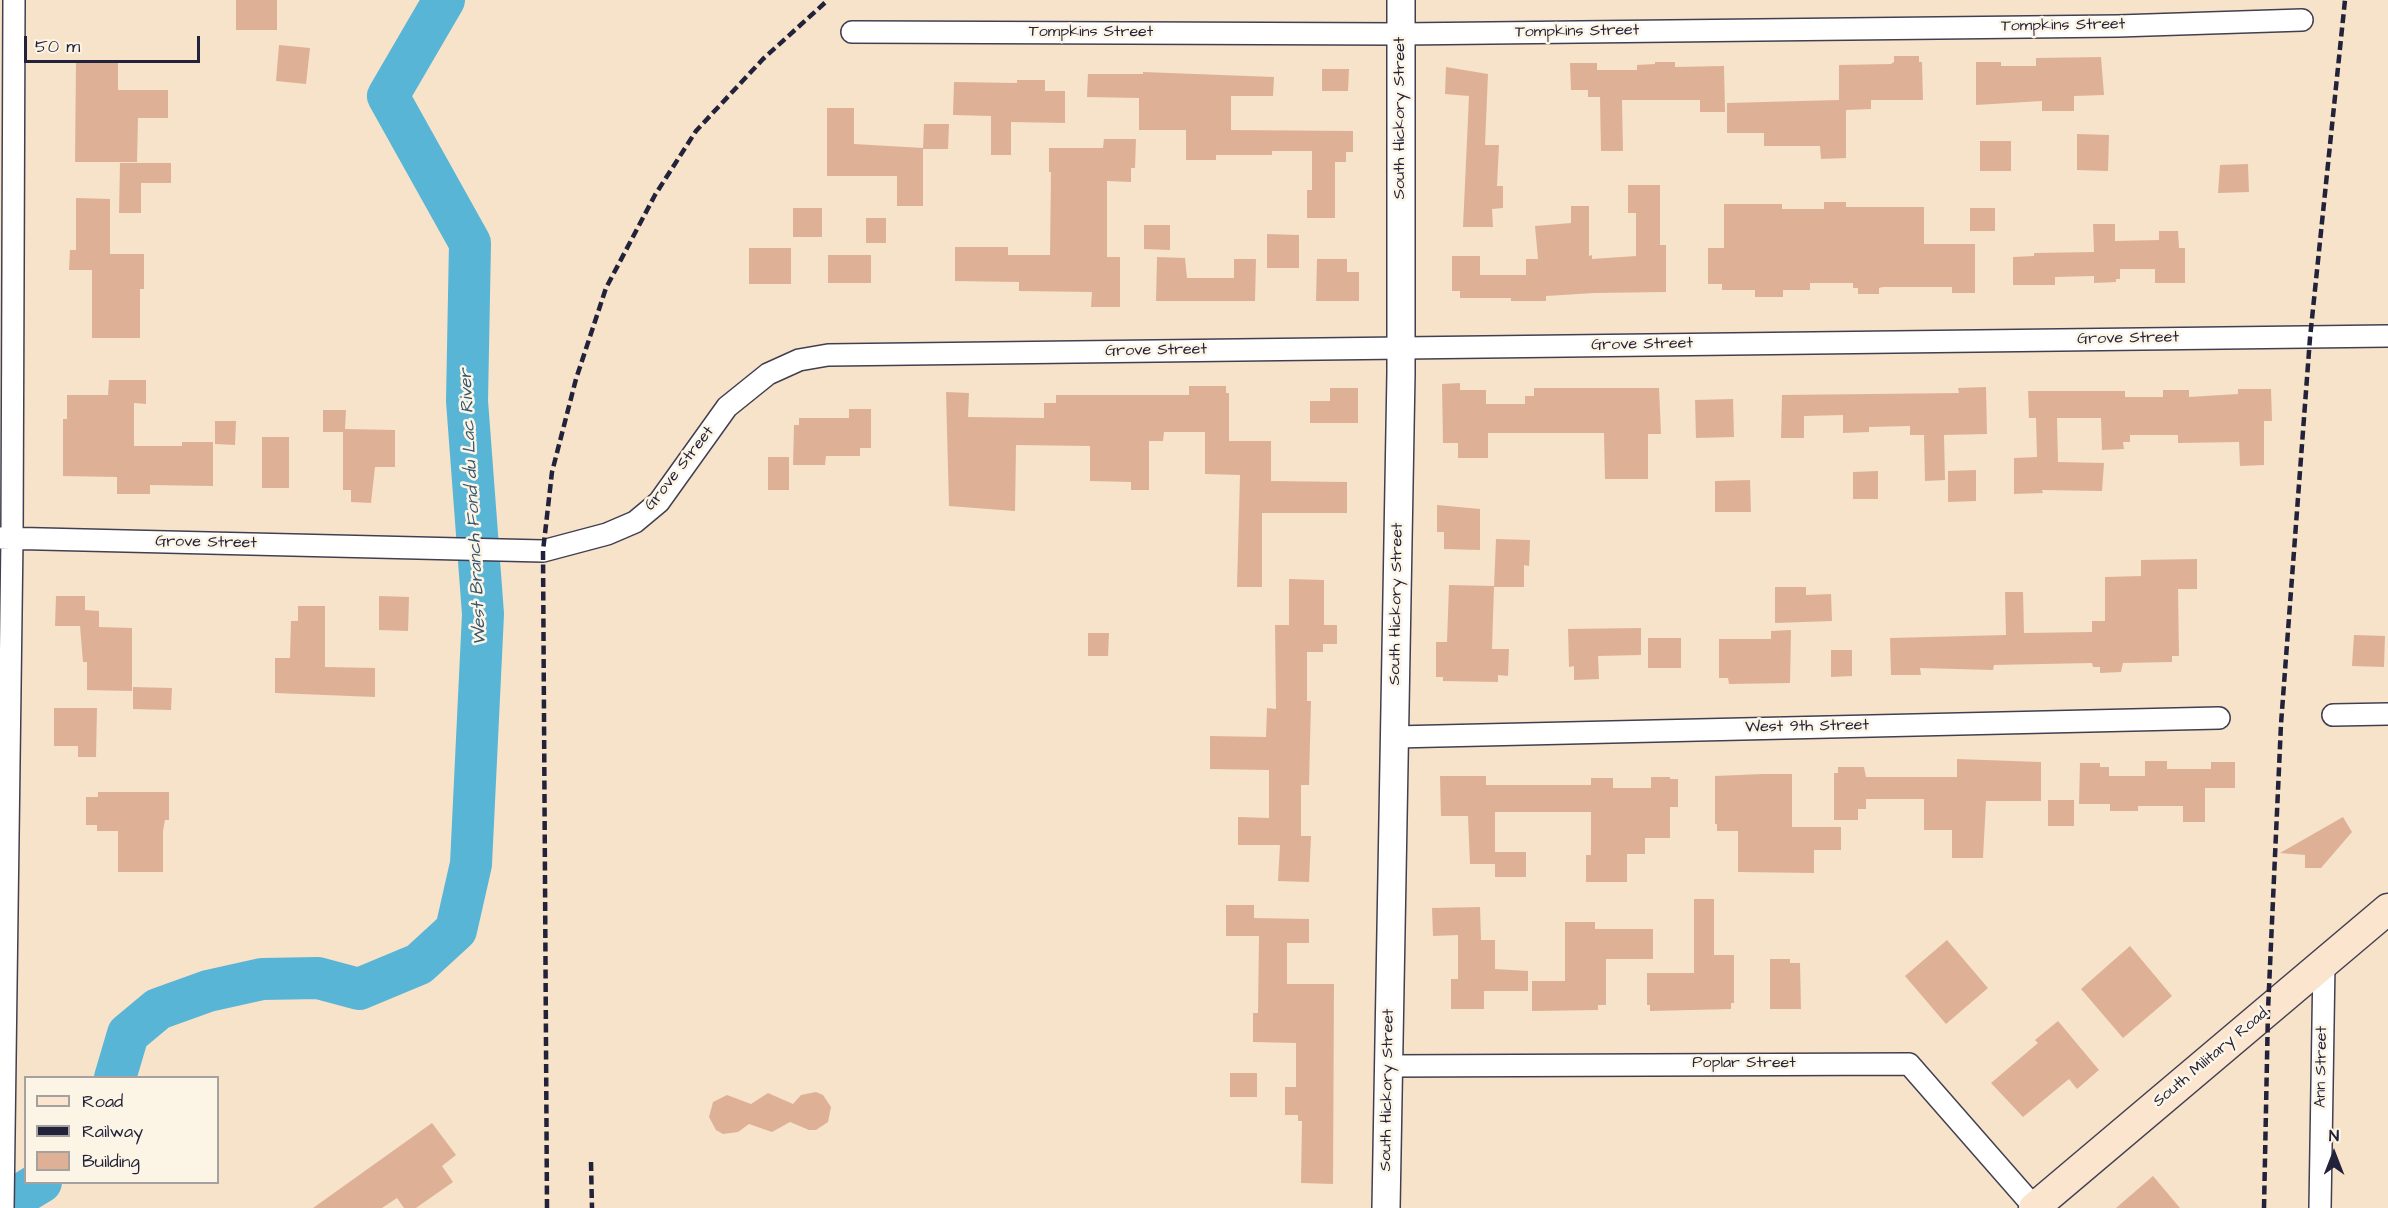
<!DOCTYPE html>
<style>
body{margin:0}
#map{position:relative;width:2388px;height:1208px;overflow:hidden;background:#f6e3ca;font-family:"Architects Daughter",sans-serif}
canvas{display:block}
.legend{position:absolute;left:24px;top:1076px;width:195px;height:108px;box-sizing:border-box;background:#fcf5e5;border:2px solid #a5a1a1;margin:0;padding:8px 10px;list-style:none;font-size:18px;color:#22223b}
.legend li{display:flex;align-items:center;gap:12px;height:30px}
.legend b{width:30px;border:2px solid #a5a1a1}
.north{position:absolute;left:2304px;top:1124px;width:60px;height:60px;-webkit-text-stroke:4px #fcf5e5;paint-order:stroke;rotate:0deg;font-size:16px;font-weight:700;line-height:24px;text-align:center;color:#22223b}
.north::after{content:'';display:block;margin:auto;width:21px;height:27px;background:#22223b;clip-path:polygon(50% 0,100% 100%,50% 72%,0 100%)}
.scale{position:absolute;left:24px;top:36px;width:176px;height:27px;box-sizing:border-box;border:3px solid #22223b;border-top:0;padding-left:8px;font-size:18px;line-height:21px;white-space:nowrap;color:#22223b;-webkit-text-stroke:4px #fcf5e5;paint-order:stroke}
</style>
<div id="map">
<canvas width="2388" height="1208"></canvas>
<ul class="legend">
<li><b style="height:8px;background:#fbe5cf"></b>Road</li>
<li><b style="height:8px;background:#22223b"></b>Railway</li>
<li><b style="height:16px;background:#deb197"></b>Building</li>
</ul>
<div class="north">N</div>
<div class="scale">50 m</div>
</div>
<script>
const ctx = document.querySelector('canvas').getContext('2d');
ctx.lineJoin = 'round';
function poly(rows) {
  const path = new Path2D();
  for (const r of rows) {
    path.moveTo(r[0], r[1]);
    for (let i = 2; i < r.length; i += 2) path.lineTo(r[i], r[i + 1]);
  }
  return path;
}
function strokePath(path, color, width, dash) {
  ctx.strokeStyle = color;
  ctx.lineWidth = width;
  ctx.lineCap = dash ? 'butt' : 'round';
  ctx.setLineDash(dash || []);
  ctx.stroke(path);
}
function fill(path, color) {
  ctx.fillStyle = color;
  ctx.fill(path, 'evenodd');
}
function drawText(font, color, halo, rows, align = 'center') {
  ctx.font = font + ' "Architects Daughter",sans-serif';
  ctx.lineWidth = 5;
  ctx.setLineDash([]);
  ctx.textBaseline = 'middle';
  ctx.strokeStyle = halo;
  ctx.fillStyle = color;
  for (const [text, x, y, turn = 0] of rows) {
    ctx.save();
    ctx.translate(x, y);
    ctx.rotate((+turn || 0) * Math.PI / 180);
    ctx.textAlign = isNaN(turn) ? turn : align;
    if (halo) ctx.strokeText(text, 0, 0);
    ctx.fillText(text, 0, 0);
    ctx.restore();
  }
}
const river = poly([
 [115,1078,128,1034,158,1009,208,991,262,979,318,978,359,989,419,964,456,930,471,864,483,614,467,401,470,243,388,96,444,0],
 [0,1207,41,1182]
]);
const building = poly([
 [236,0,277,0,277,30,236,30],
 [279,45,310,48,306,84,276,81],
 [1894,56,1919,56,1919,62,1922,62,1923,100,1871,100,1871,109,1846,110,1846,158,1821,159,1820,146,1764,146,1764,133,1727,133,1727,103,1839,100,1839,65,1891,64,1894,62],
 [2101,57,2104,95,2074,96,2074,111,2042,111,2042,101,1976,105,1976,62,2001,62,2001,66,2036,66,2036,58],
 [76,60,118,60,118,90,168,90,168,118,138,118,137,162,75,162],
 [1655,62,1675,62,1675,67,1724,66,1725,112,1700,112,1700,100,1622,100,1623,151,1601,151,1600,97,1588,97,1588,90,1571,90,1570,63,1597,63,1597,70,1637,70,1637,65,1655,64],
 [1446,67,1488,74,1485,145,1499,145,1497,186,1503,186,1503,208,1492,209,1493,227,1463,227,1469,96,1445,94],
 [1322,69,1349,69,1348,91,1322,91],
 [1143,72,1274,77,1273,96,1231,96,1231,130,1353,131,1353,152,1346,152,1346,162,1335,162,1335,218,1307,218,1307,190,1312,190,1312,151,1272,151,1272,155,1216,155,1216,160,1186,160,1186,130,1139,130,1139,98,1087,97,1088,74,1143,74],
 [1017,80,1045,80,1045,91,1065,91,1065,123,1011,122,1011,155,991,155,991,116,953,115,954,82,1017,83],
 [827,108,854,108,854,144,923,148,923,206,897,206,897,176,827,176],
 [924,124,949,124,948,149,923,149],
 [2077,134,2109,135,2108,171,2077,170],
 [1104,139,1136,139,1135,168,1131,168,1131,182,1107,181,1107,257,1120,257,1120,307,1091,307,1092,292,1019,291,1019,282,955,281,955,247,1008,247,1008,255,1050,255,1051,172,1049,172,1049,148,1103,148],
 [1980,141,2011,141,2011,171,1980,171],
 [120,163,171,163,171,183,141,183,141,213,119,213],
 [2248,164,2249,192,2218,193,2220,165],
 [1628,185,1660,185,1660,245,1666,245,1666,292,1594,293,1546,296,1546,301,1511,301,1511,298,1460,298,1460,291,1452,291,1452,256,1480,256,1480,275,1526,275,1526,259,1538,259,1535,226,1571,223,1571,206,1589,206,1589,256,1592,255,1592,259,1636,256,1636,213,1628,213],
 [76,198,110,199,110,254,144,254,144,289,140,289,140,338,92,338,92,270,69,270,70,250,76,250],
 [1824,202,1846,202,1846,207,1924,207,1924,244,1975,244,1975,293,1952,293,1952,287,1883,287,1879,288,1879,294,1858,294,1858,288,1853,288,1853,283,1810,283,1810,290,1783,290,1783,297,1755,297,1755,290,1722,290,1722,284,1708,284,1708,248,1724,248,1724,204,1782,204,1782,209,1824,209],
 [793,208,822,208,822,237,793,237],
 [1970,208,1995,208,1995,231,1970,231],
 [866,218,886,218,886,243,866,243],
 [2093,224,2115,224,2115,241,2159,240,2159,231,2178,231,2179,248,2185,248,2185,283,2155,283,2155,269,2120,269,2120,279,2116,279,2116,282,2094,283,2094,276,2055,277,2055,285,2013,285,2013,257,2034,256,2034,253,2094,252],
 [1144,225,1170,225,1170,250,1144,249],
 [1267,234,1299,235,1299,268,1267,268],
 [749,248,791,248,791,284,749,284],
 [828,255,871,255,871,283,828,283],
 [1157,257,1185,258,1187,278,1234,278,1234,259,1256,259,1255,301,1156,301],
 [1317,259,1347,259,1347,272,1359,272,1359,301,1316,301],
 [109,380,146,380,146,404,134,403,134,446,182,446,182,442,213,442,213,486,150,485,150,494,117,494,117,477,63,476,63,419,67,419,67,395,108,395],
 [1460,383,1460,390,1486,390,1486,404,1525,404,1525,396,1534,396,1534,388,1659,388,1661,434,1648,434,1648,479,1605,479,1604,433,1488,433,1488,458,1458,458,1458,443,1443,443,1442,384],
 [1189,386,1226,386,1226,393,1229,393,1229,441,1271,441,1271,481,1347,482,1347,513,1262,513,1262,587,1237,587,1240,475,1205,474,1205,432,1164,432,1163,441,1149,441,1149,490,1131,490,1131,482,1090,481,1090,446,1016,445,1015,511,949,506,946,392,969,393,968,417,1044,418,1044,403,1056,403,1056,395,1189,395],
 [1986,387,1987,434,1944,435,1945,480,1925,481,1924,435,1910,435,1910,426,1869,427,1869,432,1843,433,1843,415,1804,416,1804,438,1781,438,1782,395,1959,393,1958,388],
 [1330,388,1358,388,1358,423,1310,423,1310,401,1330,401],
 [2238,389,2271,389,2272,421,2264,421,2264,465,2240,466,2239,442,2178,443,2178,435,2130,435,2130,442,2123,442,2124,449,2102,450,2101,418,2057,418,2058,462,2104,463,2102,491,2042,490,2043,493,2014,494,2014,458,2037,457,2036,418,2029,418,2028,391,2125,391,2125,397,2163,397,2163,390,2189,390,2189,397,2238,394],
 [1733,399,1734,437,1696,438,1695,400],
 [849,409,871,409,871,448,860,448,860,456,826,456,825,465,793,465,794,425,799,425,799,418,849,418],
 [323,410,346,410,345,429,395,430,395,467,375,467,371,503,351,502,351,490,343,490,343,432,323,432],
 [215,421,236,421,235,445,215,444],
 [262,437,289,437,289,488,262,488],
 [768,457,789,457,789,490,768,490],
 [1976,470,1976,501,1948,502,1948,471],
 [1878,471,1878,499,1853,499,1853,472],
 [1750,480,1751,512,1715,512,1715,481],
 [1437,505,1480,509,1480,550,1444,549,1444,532,1437,532],
 [1496,539,1530,540,1529,566,1524,565,1524,587,1494,587],
 [2197,559,2197,589,2178,589,2179,656,2172,656,2172,662,2123,663,2121,672,2100,673,2100,667,2093,667,2092,663,1994,665,1993,670,1920,668,1921,675,1891,675,1890,638,2006,635,2005,592,2023,592,2024,633,2092,632,2092,621,2105,621,2105,577,2141,576,2141,560],
 [1289,579,1324,580,1324,625,1337,625,1337,644,1323,644,1323,652,1307,652,1307,701,1311,701,1309,785,1301,785,1301,836,1311,836,1309,882,1278,881,1280,845,1238,845,1238,817,1269,818,1269,770,1210,769,1210,736,1266,737,1267,708,1276,709,1275,625,1289,625],
 [1449,585,1494,586,1492,649,1509,649,1508,676,1498,675,1498,682,1443,681,1443,677,1436,677,1436,642,1447,642],
 [1775,587,1806,587,1806,595,1831,594,1832,621,1775,623],
 [56,596,85,596,85,610,99,611,99,627,132,628,132,691,87,690,87,662,83,662,80,626,55,626],
 [379,596,409,597,408,631,379,630],
 [298,606,325,606,325,667,375,668,375,697,275,693,275,658,290,658,291,621,298,621],
 [1641,628,1641,655,1598,656,1599,679,1574,680,1574,666,1569,667,1568,629],
 [1791,630,1790,683,1729,684,1728,678,1719,678,1719,639,1771,639,1771,631],
 [1088,633,1109,633,1108,656,1088,656],
 [2354,635,2385,636,2384,667,2352,666],
 [1648,638,1681,638,1681,668,1648,668],
 [1831,650,1852,650,1852,676,1831,677],
 [133,687,172,688,171,710,133,709],
 [54,708,97,708,96,757,78,757,78,746,54,746],
 [1957,759,2041,762,2041,801,1986,801,1983,858,1952,858,1952,830,1924,830,1924,799,1866,799,1866,809,1858,809,1858,820,1834,820,1834,773,1838,773,1838,767,1864,767,1866,777,1957,777],
 [2145,761,2167,761,2167,769,2211,769,2211,762,2235,762,2235,788,2205,788,2205,822,2183,822,2183,806,2138,806,2138,811,2110,811,2110,804,2079,804,2080,763,2100,763,2100,767,2109,767,2109,776,2145,776],
 [1763,774,1792,774,1792,827,1841,827,1841,850,1814,850,1814,873,1738,872,1738,831,1717,831,1717,824,1715,824,1715,776],
 [1440,776,1486,776,1486,785,1591,785,1591,778,1613,778,1613,788,1651,788,1651,777,1670,777,1670,779,1678,779,1678,807,1670,807,1670,838,1645,838,1645,854,1627,854,1627,882,1586,882,1586,855,1591,855,1591,812,1495,812,1495,852,1526,852,1526,877,1495,877,1495,864,1470,864,1468,816,1441,816],
 [98,792,169,792,169,820,165,820,163,831,163,872,118,872,118,831,97,831,97,825,86,825,86,797,98,797],
 [2048,800,2074,800,2074,826,2048,826],
 [2343,817,2352,832,2321,868,2305,868,2305,855,2280,853],
 [1694,899,1714,899,1714,955,1734,955,1734,1003,1731,1003,1731,1009,1650,1011,1650,1005,1647,1005,1647,973,1694,973],
 [1226,905,1254,905,1254,918,1309,919,1309,943,1287,943,1287,984,1334,984,1333,1184,1301,1183,1302,1121,1298,1121,1298,1115,1285,1115,1285,1087,1296,1087,1296,1043,1253,1042,1253,1013,1258,1013,1259,936,1226,936],
 [1480,907,1481,940,1495,940,1495,969,1528,971,1528,991,1484,991,1484,1009,1451,1009,1451,979,1458,979,1458,935,1433,936,1432,908],
 [1565,922,1595,922,1595,929,1653,929,1653,959,1606,959,1606,1005,1598,1005,1598,1010,1532,1011,1532,981,1565,981],
 [1947,940,1988,988,1946,1024,1905,976],
 [2130,946,2172,996,2123,1038,2081,989],
 [1770,959,1790,959,1790,963,1800,963,1801,1009,1770,1009],
 [2058,1021,2099,1070,2077,1089,2069,1079,2023,1117,1991,1083,2038,1043,2035,1040],
 [1230,1073,1257,1073,1257,1097,1230,1097],
 [816,1092,823,1095,831,1107,828,1122,816,1130,809,1130,790,1122,772,1132,749,1124,738,1132,723,1134,716,1130,709,1117,713,1102,727,1095,751,1104,768,1093,793,1104,801,1095],
 [432,1123,456,1155,442,1166,453,1182,416,1208,404,1208,397,1198,382,1208,313,1208],
 [2153,1176,2180,1208,2116,1208]
]);
const minor = poly([
 [852,32,1401,34,2118,26,2302,20],
 [0,538,543,551,607,534,635,522,659,502,727,407,768,374,799,360,828,355,2388,336],
 [2333,715,2388,714],
 [1395,737,2219,718],
 [1388,1066,1909,1064,2035,1208],
 [3,1208,12,538,14,0],
 [2320,1208,2324,963]
]);
const tertiary = poly([
 [1386,1208,1401,373,1401,0]
]);
const secondary = poly([
 [2034,1208,2388,909]
]);
const rail = poly([
 [591,1162,592,1208],
 [547,1208,543,551,552,472,576,379,606,288,655,195,696,131,763,59,828,0],
 [2264,1208,2268,1010,2281,724,2310,338,2345,0]
]);
const streetNames = [
 ["Tompkins Street",2063,26,-1],
 ["Tompkins Street",1577,32,-1],
 ["Tompkins Street",1091,33],
 ["South Hickory Street",1401,118,-90],
 ["Grove Street",2128,339,-1],
 ["Grove Street",1642,345,-1],
 ["Grove Street",1156,351,-1],
 ["Grove Street",680,469,-52],
 ["Grove Street",206,543,1],
 ["South Hickory Street",1397,604,-89],
 ["West 9th Street",1807,727,-1],
 ["South Military Road",2211,1058,-40],
 ["Poplar Street",1744,1064],
 ["Ann Street",2322,1067,-89],
 ["South Hickory Street",1388,1090,-89]
];
const waterNames = [
 ["West Branch Fond du Lac River",474,507,-93]
];
strokePath(river, '#58b5d6', 42);
fill(building, '#deb197');
strokePath(minor, '#423f50', 24);
strokePath(tertiary, '#423f50', 30);
strokePath(secondary, '#423f50', 33);
strokePath(minor, '#fff', 21);
strokePath(tertiary, '#fff', 27);
strokePath(secondary, '#fbe5cf', 30);
strokePath(rail, '#22223b', 4.5, [9, 4.5]);
drawText('16px', '#22223b', '#fcf5e5', streetNames);
drawText('italic 18px', '#355571', '#fcf5e5', waterNames);
</script>
